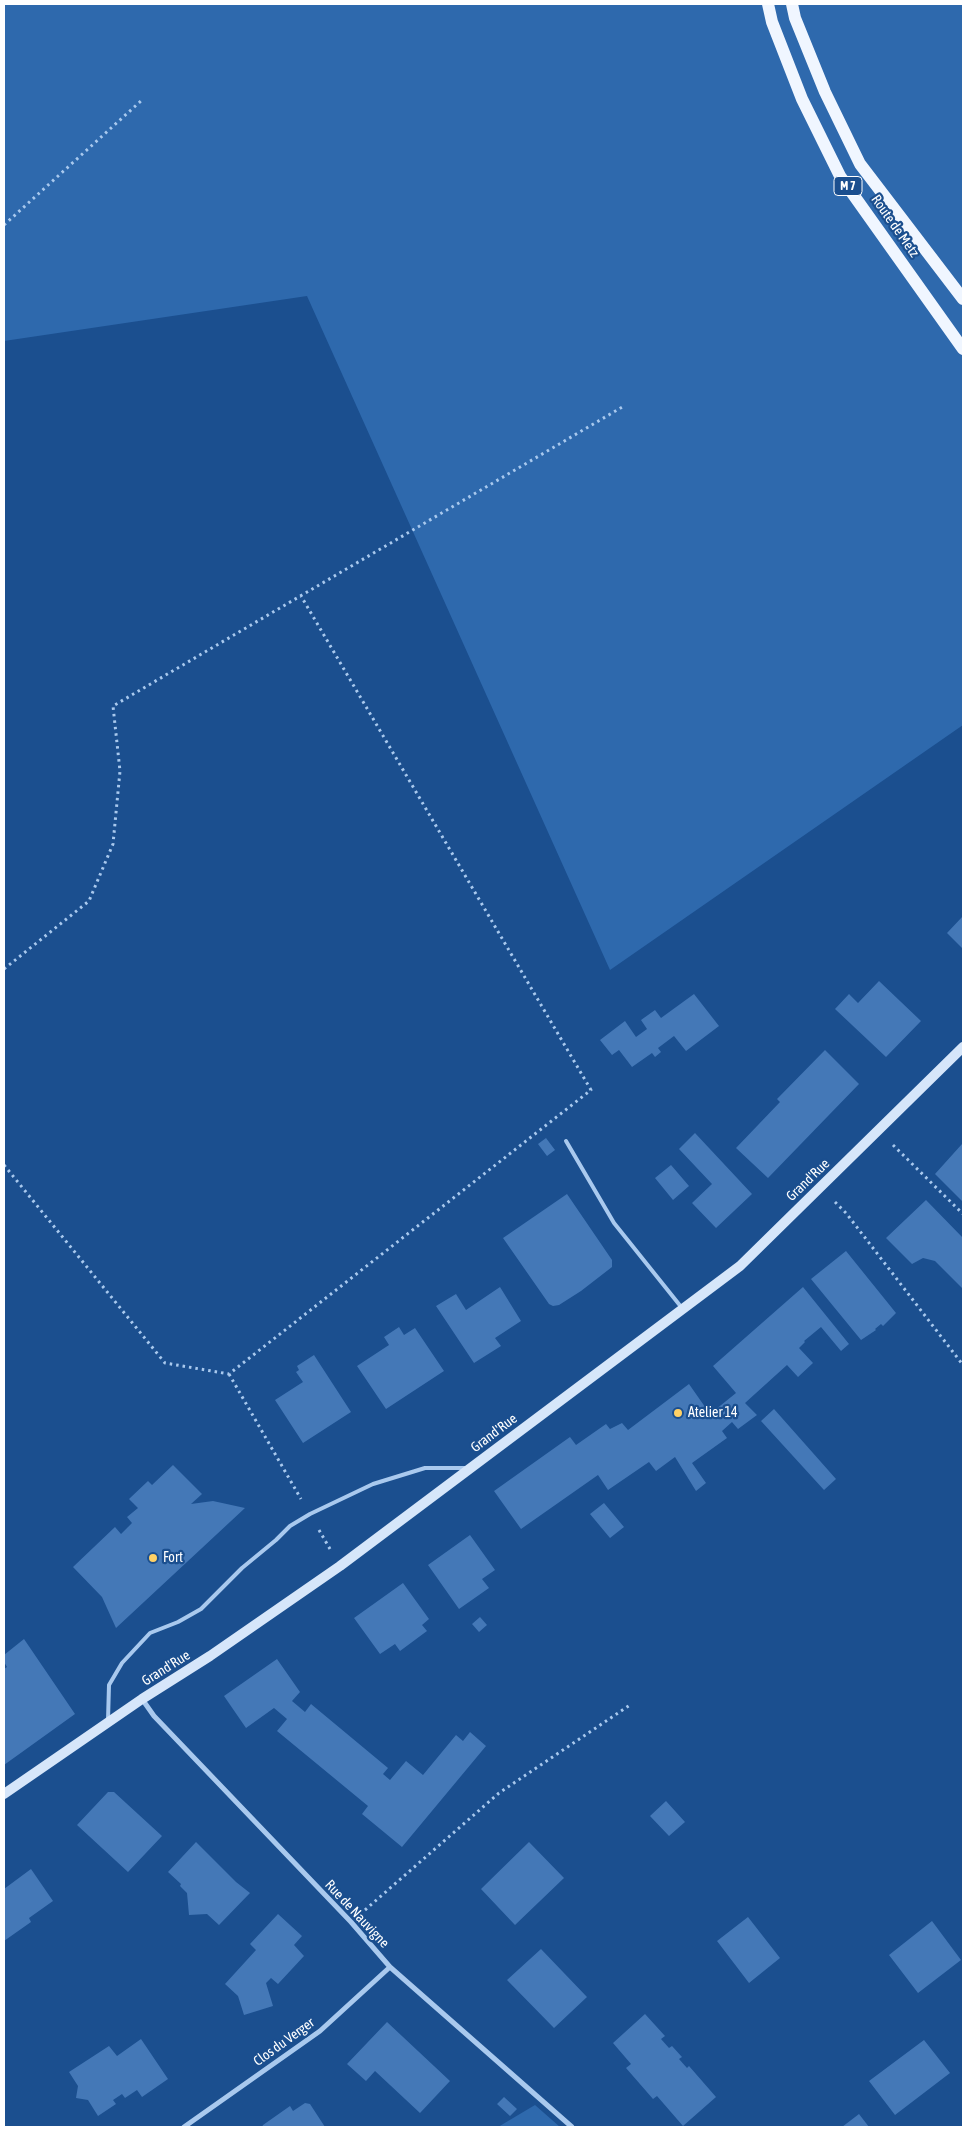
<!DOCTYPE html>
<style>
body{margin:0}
#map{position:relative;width:967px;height:2131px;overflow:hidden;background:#1b4f8f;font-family:"Asap Condensed",sans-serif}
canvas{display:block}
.frame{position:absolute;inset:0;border:5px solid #fff;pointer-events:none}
</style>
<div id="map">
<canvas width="967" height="2131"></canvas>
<div class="frame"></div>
</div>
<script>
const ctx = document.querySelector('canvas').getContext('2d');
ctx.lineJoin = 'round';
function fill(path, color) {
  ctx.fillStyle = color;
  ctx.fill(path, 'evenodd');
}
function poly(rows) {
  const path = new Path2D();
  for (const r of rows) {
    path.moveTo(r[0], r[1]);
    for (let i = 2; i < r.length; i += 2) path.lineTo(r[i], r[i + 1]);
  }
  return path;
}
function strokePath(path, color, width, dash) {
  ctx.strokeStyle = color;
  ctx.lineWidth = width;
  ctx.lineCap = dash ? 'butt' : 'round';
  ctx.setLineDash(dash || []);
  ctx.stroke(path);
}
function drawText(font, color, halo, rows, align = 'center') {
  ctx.font = font + ' "Asap Condensed",sans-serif';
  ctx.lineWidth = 4.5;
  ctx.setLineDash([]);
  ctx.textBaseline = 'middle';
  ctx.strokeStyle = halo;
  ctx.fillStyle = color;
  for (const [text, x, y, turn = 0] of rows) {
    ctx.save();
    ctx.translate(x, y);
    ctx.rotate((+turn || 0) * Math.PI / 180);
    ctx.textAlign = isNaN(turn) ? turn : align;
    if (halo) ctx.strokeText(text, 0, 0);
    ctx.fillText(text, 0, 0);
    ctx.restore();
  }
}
const green = poly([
 [4,4,963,4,963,725,610,970,307,296,4,341],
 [535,2105,560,2127,498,2127]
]);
const building = poly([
 [963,916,963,949,947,933],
 [879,981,921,1021,886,1057,835,1009,849,994,858,1003],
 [694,994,719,1026,686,1051,674,1036,658,1048,661,1052,655,1057,652,1053,632,1067,619,1050,612,1055,600,1040,625,1021,636,1037,647,1029,641,1020,655,1010,661,1018],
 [825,1050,859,1084,768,1178,736,1148,780,1102,777,1099],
 [695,1133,752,1194,716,1228,692,1203,712,1184,679,1149],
 [546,1138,555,1150,547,1156,538,1144],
 [962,1144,963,1145,963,1202,935,1174],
 [671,1165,689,1186,673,1200,655,1178],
 [567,1194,612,1260,612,1267,581,1291,559,1305,553,1306,549,1304,503,1238],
 [926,1200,963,1238,963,1289,935,1261,923,1258,912,1264,886,1238],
 [846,1251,896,1313,883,1326,881,1324,875,1329,876,1330,861,1340,811,1279],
 [500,1287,521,1321,495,1338,501,1346,474,1363,436,1306,456,1294,466,1310],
 [803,1287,849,1344,841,1351,821,1327,804,1341,805,1342,799,1348,813,1363,798,1377,787,1365,745,1403,757,1415,738,1429,732,1422,722,1431,727,1438,692,1463,706,1483,696,1491,675,1457,656,1471,649,1462,608,1490,598,1475,521,1529,494,1491,570,1437,576,1445,606,1424,610,1429,622,1423,628,1430,689,1384,710,1414,736,1393,713,1366],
 [399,1327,404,1335,415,1328,444,1371,386,1409,357,1366,389,1345,384,1337],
 [314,1355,351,1412,303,1443,275,1400,303,1382,296,1372,299,1370,297,1366],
 [774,1409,836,1479,824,1490,761,1421],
 [173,1465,202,1494,191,1504,213,1501,245,1508,116,1628,102,1597,73,1567,115,1527,121,1534,132,1523,127,1517,138,1508,129,1499,148,1481,152,1485],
 [604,1503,624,1527,610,1538,590,1514],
 [470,1535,495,1570,482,1579,489,1588,459,1609,428,1565],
 [403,1583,429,1619,422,1625,427,1631,400,1651,395,1644,380,1654,354,1618],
 [480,1617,487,1625,479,1632,472,1624],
 [24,1639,75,1714,4,1765,4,1669,7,1667,4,1662,4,1655],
 [277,1659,300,1692,292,1701,305,1712,311,1704,388,1768,383,1774,390,1780,406,1761,423,1775,456,1735,463,1741,470,1732,486,1746,402,1847,362,1814,368,1806,277,1731,287,1719,274,1708,246,1728,224,1696],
 [108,1792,114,1792,162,1836,128,1872,77,1825],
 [666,1801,685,1822,669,1836,650,1816],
 [196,1842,236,1882,250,1893,219,1925,207,1914,189,1915,187,1893,180,1886,181,1884,168,1872],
 [529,1842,564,1878,515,1925,481,1889],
 [31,1869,53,1901,29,1918,31,1922,4,1941,4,1889],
 [278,1914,302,1936,294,1945,304,1956,278,1984,271,1978,266,1983,273,2006,244,2015,238,1996,225,1984,256,1950,250,1944],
 [748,1917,780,1958,749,1983,717,1941],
 [932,1921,961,1960,918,1993,889,1955],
 [541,1949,587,1997,554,2028,507,1980],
 [645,2014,665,2036,661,2039,669,2048,672,2046,682,2057,679,2059,687,2068,689,2066,716,2097,683,2126,657,2096,653,2099,626,2068,631,2064,613,2043],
 [387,2022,450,2081,420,2113,375,2071,366,2081,347,2064],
 [141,2039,168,2079,142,2097,137,2090,125,2098,122,2094,113,2100,116,2104,98,2116,88,2100,76,2098,78,2086,69,2072,109,2046,117,2056],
 [924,2040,950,2073,895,2115,869,2081],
 [504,2097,517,2109,510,2116,497,2104],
 [305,2103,310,2104,325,2127,262,2127,263,2125,290,2106,293,2111],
 [859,2114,869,2127,842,2127]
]);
const path = poly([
 [4,225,142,100],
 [4,969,89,901,113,844,120,771,113,706,624,406],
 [893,1145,963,1214],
 [4,1165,165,1363,229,1374,591,1090,301,596],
 [835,1202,846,1213,963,1365],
 [229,1374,301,1499],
 [319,1530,330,1549],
 [365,1910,499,1793,630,1705]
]);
const lane = poly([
 [566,1141,614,1223,682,1308],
 [108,1720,109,1685,122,1663,150,1633,178,1622,201,1609,242,1568,276,1540,290,1526,310,1514,373,1484,425,1468,465,1468]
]);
const street = poly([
 [142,1699,154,1716,351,1922,390,1967,572,2127],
 [184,2127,320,2031,390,1967]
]);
const secondary = poly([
 [4,1794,142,1699,210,1656,340,1566,740,1266,963,1047]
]);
const primary = poly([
 [768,4,772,22,802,99,840,176,963,349],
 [792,4,795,18,825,92,860,164,963,299]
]);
const markers = [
 [678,1413,5,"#ffd166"],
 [153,1558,5,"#ffd166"]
];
const shields = [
 [848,186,28]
];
const shieldNames = [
 ["M 7",848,186]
];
const streetNames = [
 ["Route de Metz",895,226,55],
 ["Grand'Rue",808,1180,-44],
 ["Grand'Rue",494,1433,-37],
 ["Grand'Rue",166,1668,-32],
 ["Rue de Nauvigne",357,1914,47],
 ["Clos du Verger",284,2042,-36]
];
const poiNames = [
 ["Atelier 14",688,1413],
 ["Fort",163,1558]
];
fill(green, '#2e69ad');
fill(building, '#4478b7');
strokePath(path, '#a9c9ee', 3, [2.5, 4]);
strokePath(lane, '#a9c9ee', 4);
strokePath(street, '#a9c9ee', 5);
strokePath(secondary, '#d6e6fa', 10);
strokePath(primary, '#f0f6ff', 12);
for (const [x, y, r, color] of markers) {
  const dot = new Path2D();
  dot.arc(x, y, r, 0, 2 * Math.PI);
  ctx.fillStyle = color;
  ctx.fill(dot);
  strokePath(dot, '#1b4f8f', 2);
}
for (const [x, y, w] of shields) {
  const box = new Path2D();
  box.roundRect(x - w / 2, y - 9.5, w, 19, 4);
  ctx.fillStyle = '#1b4f8f';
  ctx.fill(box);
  strokePath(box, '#fff', 1);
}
drawText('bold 12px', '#fff', null, shieldNames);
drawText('14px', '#fff', '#1b4f8f', streetNames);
drawText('14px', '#fff', '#1b4f8f', poiNames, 'left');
</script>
